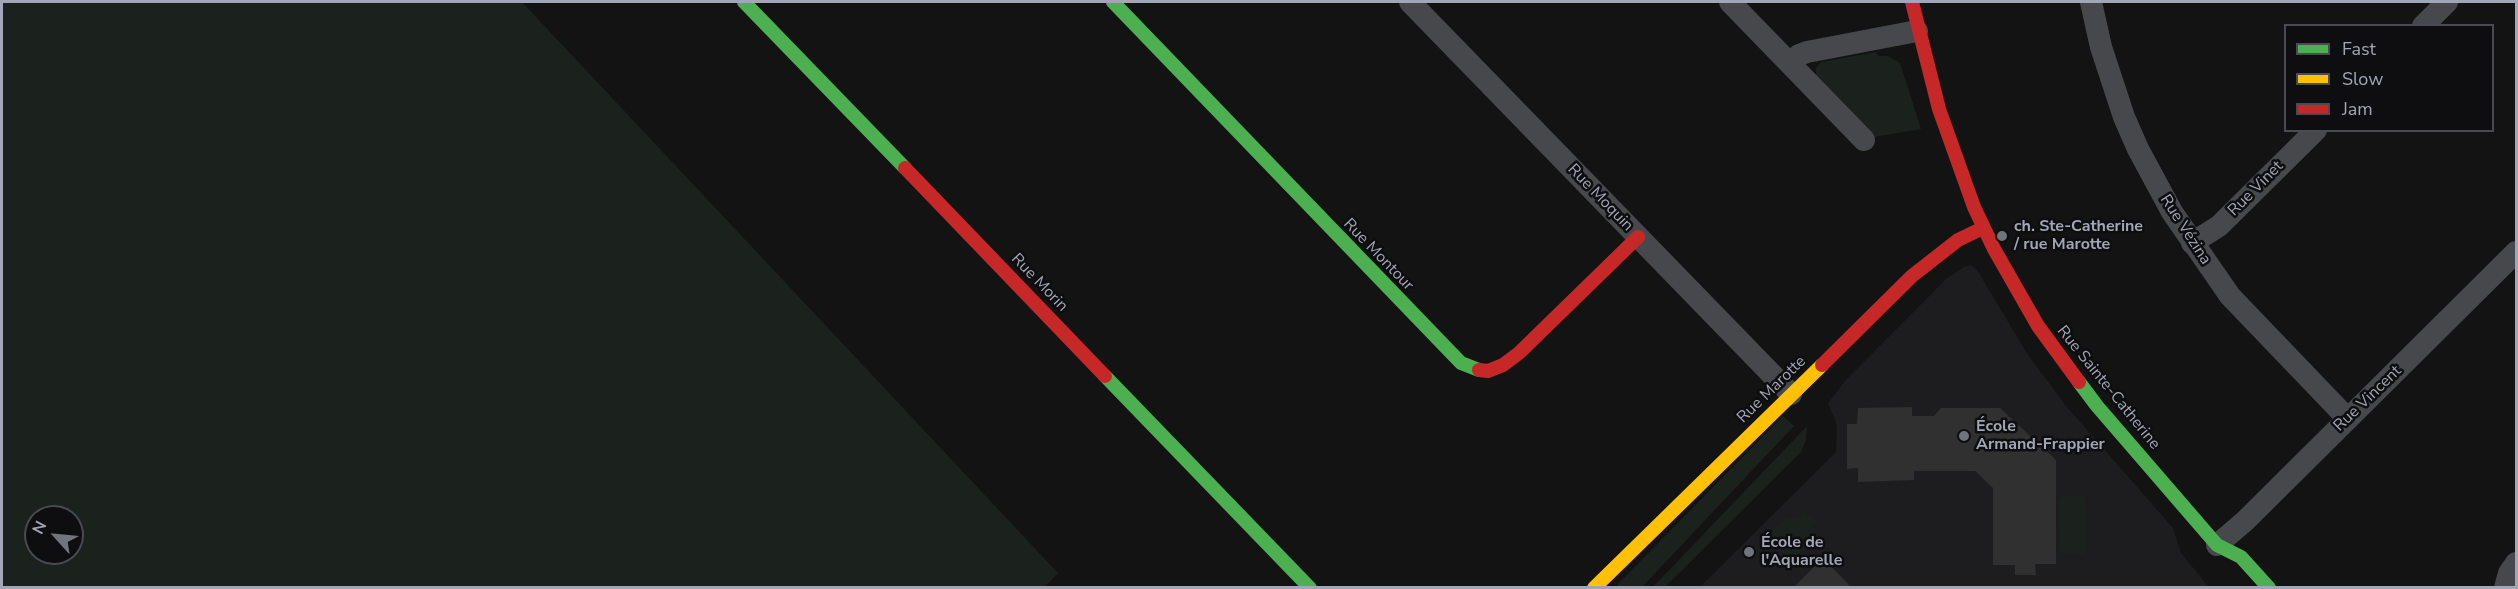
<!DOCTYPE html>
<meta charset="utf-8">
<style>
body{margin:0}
#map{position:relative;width:2518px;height:589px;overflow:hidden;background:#131313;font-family:"Nunito Sans",sans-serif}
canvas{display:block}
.frame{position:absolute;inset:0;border:3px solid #a3a6b6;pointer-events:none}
.legend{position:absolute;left:2284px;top:24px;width:210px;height:108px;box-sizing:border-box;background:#0e0d0f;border:2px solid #4a4a52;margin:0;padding:8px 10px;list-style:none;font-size:18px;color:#a3a6b6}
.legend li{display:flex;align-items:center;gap:12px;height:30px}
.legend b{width:30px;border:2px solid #4a4a52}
.north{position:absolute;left:24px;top:505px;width:60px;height:60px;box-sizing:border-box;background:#0e0d0f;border:2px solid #4a4a52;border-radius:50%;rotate:297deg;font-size:16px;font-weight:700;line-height:24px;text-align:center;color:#a3a6b6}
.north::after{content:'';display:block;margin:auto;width:21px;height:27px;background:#71737d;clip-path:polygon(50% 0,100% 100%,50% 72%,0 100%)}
</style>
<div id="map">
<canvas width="2518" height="589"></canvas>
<div class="frame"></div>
<ul class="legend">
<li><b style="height:8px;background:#4caf50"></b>Fast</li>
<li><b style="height:8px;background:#ffc107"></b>Slow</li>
<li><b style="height:8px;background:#c62828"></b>Jam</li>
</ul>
<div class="north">N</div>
</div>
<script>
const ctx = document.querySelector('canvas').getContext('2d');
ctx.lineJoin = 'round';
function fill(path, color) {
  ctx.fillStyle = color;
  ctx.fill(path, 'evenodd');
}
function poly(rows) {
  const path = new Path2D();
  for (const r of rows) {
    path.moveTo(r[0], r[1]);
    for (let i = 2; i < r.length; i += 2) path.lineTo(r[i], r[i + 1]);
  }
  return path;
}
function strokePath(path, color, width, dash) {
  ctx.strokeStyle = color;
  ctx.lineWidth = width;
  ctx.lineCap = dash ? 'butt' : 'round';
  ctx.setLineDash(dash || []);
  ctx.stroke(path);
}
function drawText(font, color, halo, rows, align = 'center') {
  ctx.font = font + ' "Nunito Sans",sans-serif';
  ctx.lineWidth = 5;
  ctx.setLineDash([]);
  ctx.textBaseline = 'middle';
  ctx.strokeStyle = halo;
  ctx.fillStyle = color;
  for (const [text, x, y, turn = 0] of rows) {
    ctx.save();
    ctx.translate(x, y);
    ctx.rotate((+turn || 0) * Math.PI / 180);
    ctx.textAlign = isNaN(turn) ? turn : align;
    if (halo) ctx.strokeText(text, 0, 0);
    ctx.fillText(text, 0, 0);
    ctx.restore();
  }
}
const built = poly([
 [1971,265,1977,270,2028,355,2067,407,2173,528,2181,553,2209,587,1699,588,1836,452,1837,425,1828,403,1845,381,1946,279,1964,267]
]);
const green = poly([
 [2,2,522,2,1058,573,1044,588,2,587],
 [36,517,72,517,72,553,36,553],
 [1876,52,1878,56,1888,56,1900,63,1921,129,1874,137,1816,77,1816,68,1821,62],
 [1783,416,1794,426,1642,587,1621,587,1617,585],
 [1807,426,1806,440,1801,452,1665,587,1653,587],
 [2063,496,2083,496,2085,500,2087,547,2083,554,2062,554,2060,548,2059,501],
 [1805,511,1817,522,1808,531,1812,535,1812,540,1798,555,1785,555,1767,537,1787,518,1798,518]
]);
const building = poly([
 [1912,407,1912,416,1934,416,1941,408,2000,408,2056,460,2056,564,2035,564,2036,575,2015,575,2015,565,1993,565,1993,488,1975,471,1914,471,1914,480,1858,482,1858,468,1847,469,1847,424,1857,424,1858,408],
 [1823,558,1852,588,1793,588]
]);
const street = poly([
 [1410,2,1791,394],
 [1730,2,1864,140],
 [2091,2,2101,47,2124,117,2138,149,2172,212,2230,296,2348,419],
 [2423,26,2447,2],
 [1789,63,1799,55,1807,52,1917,31],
 [2192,243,2219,226,2316,130],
 [2217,545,2245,521,2516,252],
 [2505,588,2509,573,2516,563]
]);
const fast = poly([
 [744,2,905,168],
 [1113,2,1461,363,1479,370],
 [1105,376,1310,588],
 [2079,382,2097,406,2217,545,2241,557,2269,588]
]);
const slow = poly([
 [1594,588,1822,365]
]);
const jam = poly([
 [1912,2,1939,109,1974,207,1994,249,2038,326,2079,382],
 [905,168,1105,376],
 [1822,365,1912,276,1958,240,1983,228],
 [1479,370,1488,371,1503,365,1519,353,1638,237]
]);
const markers = [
 [2002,236,6,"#71737d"],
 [1964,436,6,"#71737d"],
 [1749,552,6,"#71737d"]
];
const streetNames = [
 ["Rue Vinet",2256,189,-45],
 ["Rue Moquin",1600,198,46],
 ["Rue Vézina",2185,230,57],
 ["Rue Montour",1378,255,46],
 ["Rue Morin",1039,283,46],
 ["Rue Sainte-Catherine",2108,388,51],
 ["Rue Marotte",1772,390,-44],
 ["Rue Vincent",2368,399,-44]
];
const poiNames = [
 ["ch. Ste-Catherine",2014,227],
 ["/ rue Marotte",2014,245],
 ["École",1976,427],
 ["Armand-Frappier",1976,445],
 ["École de",1761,543],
 ["l'Aquarelle",1761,561]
];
fill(built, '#1d1d1f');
fill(green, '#1b221d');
fill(building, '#303031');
strokePath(street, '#47484c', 22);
strokePath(fast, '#4caf50', 14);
strokePath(slow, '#ffc107', 14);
strokePath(jam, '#c62828', 14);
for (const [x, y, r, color] of markers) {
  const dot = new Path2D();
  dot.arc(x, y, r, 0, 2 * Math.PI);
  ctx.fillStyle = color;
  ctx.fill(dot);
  strokePath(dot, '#0e0d0f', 2);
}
drawText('16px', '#a3a6b6', '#0e0d0f', streetNames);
drawText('bold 16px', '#a3a6b6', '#0e0d0f', poiNames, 'left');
</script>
